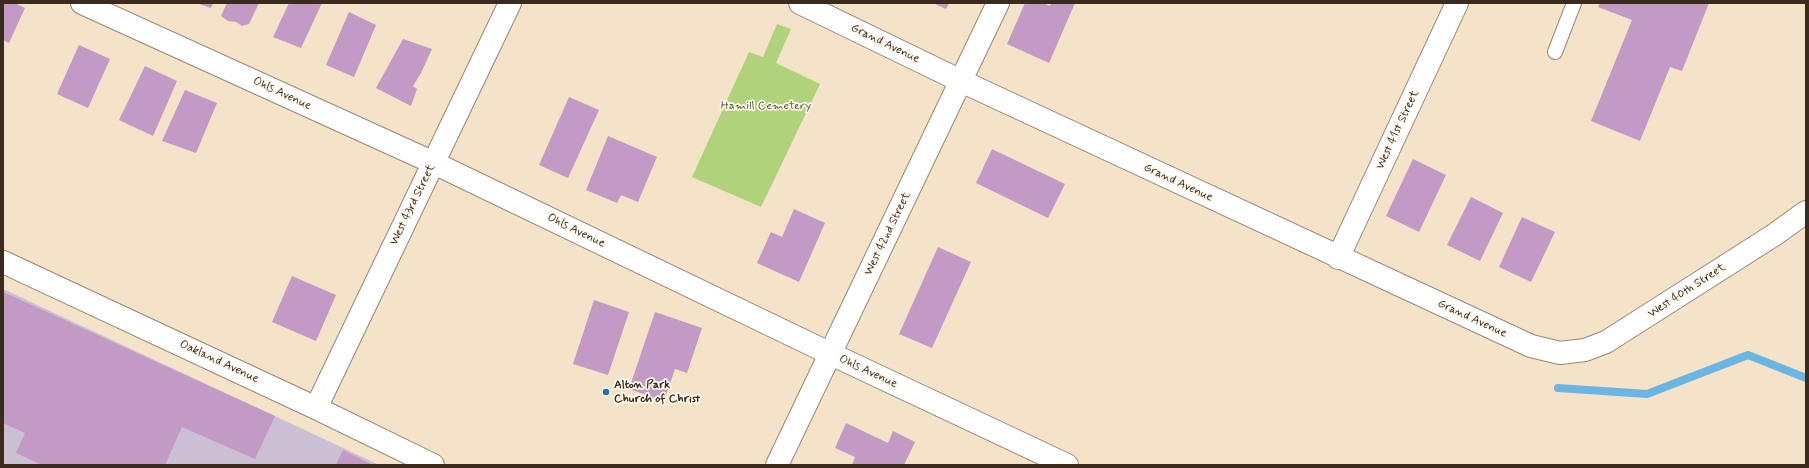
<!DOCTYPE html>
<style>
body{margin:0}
#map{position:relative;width:1809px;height:468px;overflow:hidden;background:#f4e3c9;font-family:Mynerve,sans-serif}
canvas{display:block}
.frame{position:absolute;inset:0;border:4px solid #3b2a1e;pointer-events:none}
</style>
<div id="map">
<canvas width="1809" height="468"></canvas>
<div class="frame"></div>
</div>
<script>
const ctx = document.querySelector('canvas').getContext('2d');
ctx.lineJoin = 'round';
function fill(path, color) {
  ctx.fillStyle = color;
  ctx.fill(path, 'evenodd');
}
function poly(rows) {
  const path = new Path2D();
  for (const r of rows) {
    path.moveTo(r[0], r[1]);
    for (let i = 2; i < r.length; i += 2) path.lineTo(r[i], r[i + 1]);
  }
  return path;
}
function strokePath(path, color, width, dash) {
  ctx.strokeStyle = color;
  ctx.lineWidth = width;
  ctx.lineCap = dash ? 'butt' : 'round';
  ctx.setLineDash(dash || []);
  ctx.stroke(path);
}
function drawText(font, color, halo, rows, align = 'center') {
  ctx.font = font + ' Mynerve,sans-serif';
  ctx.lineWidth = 3.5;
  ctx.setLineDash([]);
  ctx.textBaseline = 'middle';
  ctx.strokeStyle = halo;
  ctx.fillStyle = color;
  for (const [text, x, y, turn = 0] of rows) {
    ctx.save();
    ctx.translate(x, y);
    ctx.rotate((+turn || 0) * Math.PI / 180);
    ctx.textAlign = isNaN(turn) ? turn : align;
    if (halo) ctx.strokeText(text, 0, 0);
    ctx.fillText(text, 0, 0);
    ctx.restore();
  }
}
const industrial = poly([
 [3,289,341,447,379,465,3,465]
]);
const green = poly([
 [777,24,791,29,776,63,820,84,761,207,692,177,749,52,763,57]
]);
const stream = poly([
 [1558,388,1647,394,1748,355,1806,378]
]);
const building = poly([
 [3,3,15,3,25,8,9,43,3,40],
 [196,3,213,3,211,8],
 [227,3,259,3,249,24,242,26,236,22,228,21,221,16],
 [289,3,322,3,301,48,273,37],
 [933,3,949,3,946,9],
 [1025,3,1043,3,1050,6,1051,3,1075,3,1049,63,1007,44],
 [1600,3,1709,3,1682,71,1670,67,1640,141,1591,121,1632,20,1598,7],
 [349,12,376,25,354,77,326,65],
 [403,39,432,49,421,73,413,86,417,89,411,106,376,88],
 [79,45,110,59,88,108,57,94],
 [145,66,177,81,153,136,119,120],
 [185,90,217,103,196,153,162,141],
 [569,97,599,110,568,178,539,165],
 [608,136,657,157,638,202,621,195,617,203,586,190],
 [992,149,1065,184,1048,218,976,183],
 [1413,159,1446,175,1419,232,1386,216],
 [1471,197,1503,213,1480,261,1447,245],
 [794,209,825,223,799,282,757,263,771,232,782,237],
 [1522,217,1555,232,1531,282,1499,267],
 [938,247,971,262,932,348,899,334],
 [292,276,336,295,316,341,272,322],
 [3,292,275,416,255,459,182,427,165,465,42,465,16,453,25,433,3,423],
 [594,300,629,312,608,375,573,364],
 [655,312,702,328,687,373,675,369,664,401,629,389],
 [846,423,888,443,893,431,915,442,904,465,852,465,855,457,835,448],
 [343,450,373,465,336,465]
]);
const service = poly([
 [1555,52,1574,3]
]);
const minor = poly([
 [82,3,434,163,831,354,1067,465],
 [800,3,961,81,1531,346,1560,353,1585,350,1606,342,1774,235,1806,212],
 [1338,258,1457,3],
 [3,262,316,408,433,465],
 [316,408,510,3],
 [777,465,998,3]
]);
const markers = [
 [606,392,4,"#1f6fb2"]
];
const streetNames = [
 ["Grand Avenue",885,44,26],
 ["Ohls Avenue",282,94,25],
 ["West 41st Street",1398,130,-65],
 ["Grand Avenue",1178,183,25],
 ["West 43rd Street",413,205,-64],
 ["Ohls Avenue",576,231,26],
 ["West 42nd Street",888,234,-64],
 ["West 40th Street",1687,291,-33],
 ["Grand Avenue",1472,319,25],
 ["Oakland Avenue",219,362,25],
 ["Ohls Avenue",868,372,25]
];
const parkNames = [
 ["Hamill Cemetery",766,106]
];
const poiNames = [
 ["Alton Park",614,385],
 ["Church of Christ",614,399]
];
fill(industrial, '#cbbfd4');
fill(green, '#afd27a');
strokePath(stream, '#6bb5e3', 8);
fill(building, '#c399c5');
strokePath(service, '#988674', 16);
strokePath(minor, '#988674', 24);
strokePath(service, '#fff', 14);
strokePath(minor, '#fff', 22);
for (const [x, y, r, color] of markers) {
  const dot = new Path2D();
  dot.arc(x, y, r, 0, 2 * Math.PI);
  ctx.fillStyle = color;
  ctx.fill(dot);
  strokePath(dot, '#fbf7ec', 1.5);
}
drawText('12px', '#3b2a1e', '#fbf7ec', streetNames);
drawText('12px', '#585435', '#fbf7ec', parkNames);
drawText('bold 12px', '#3b2a1e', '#fbf7ec', poiNames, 'left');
</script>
